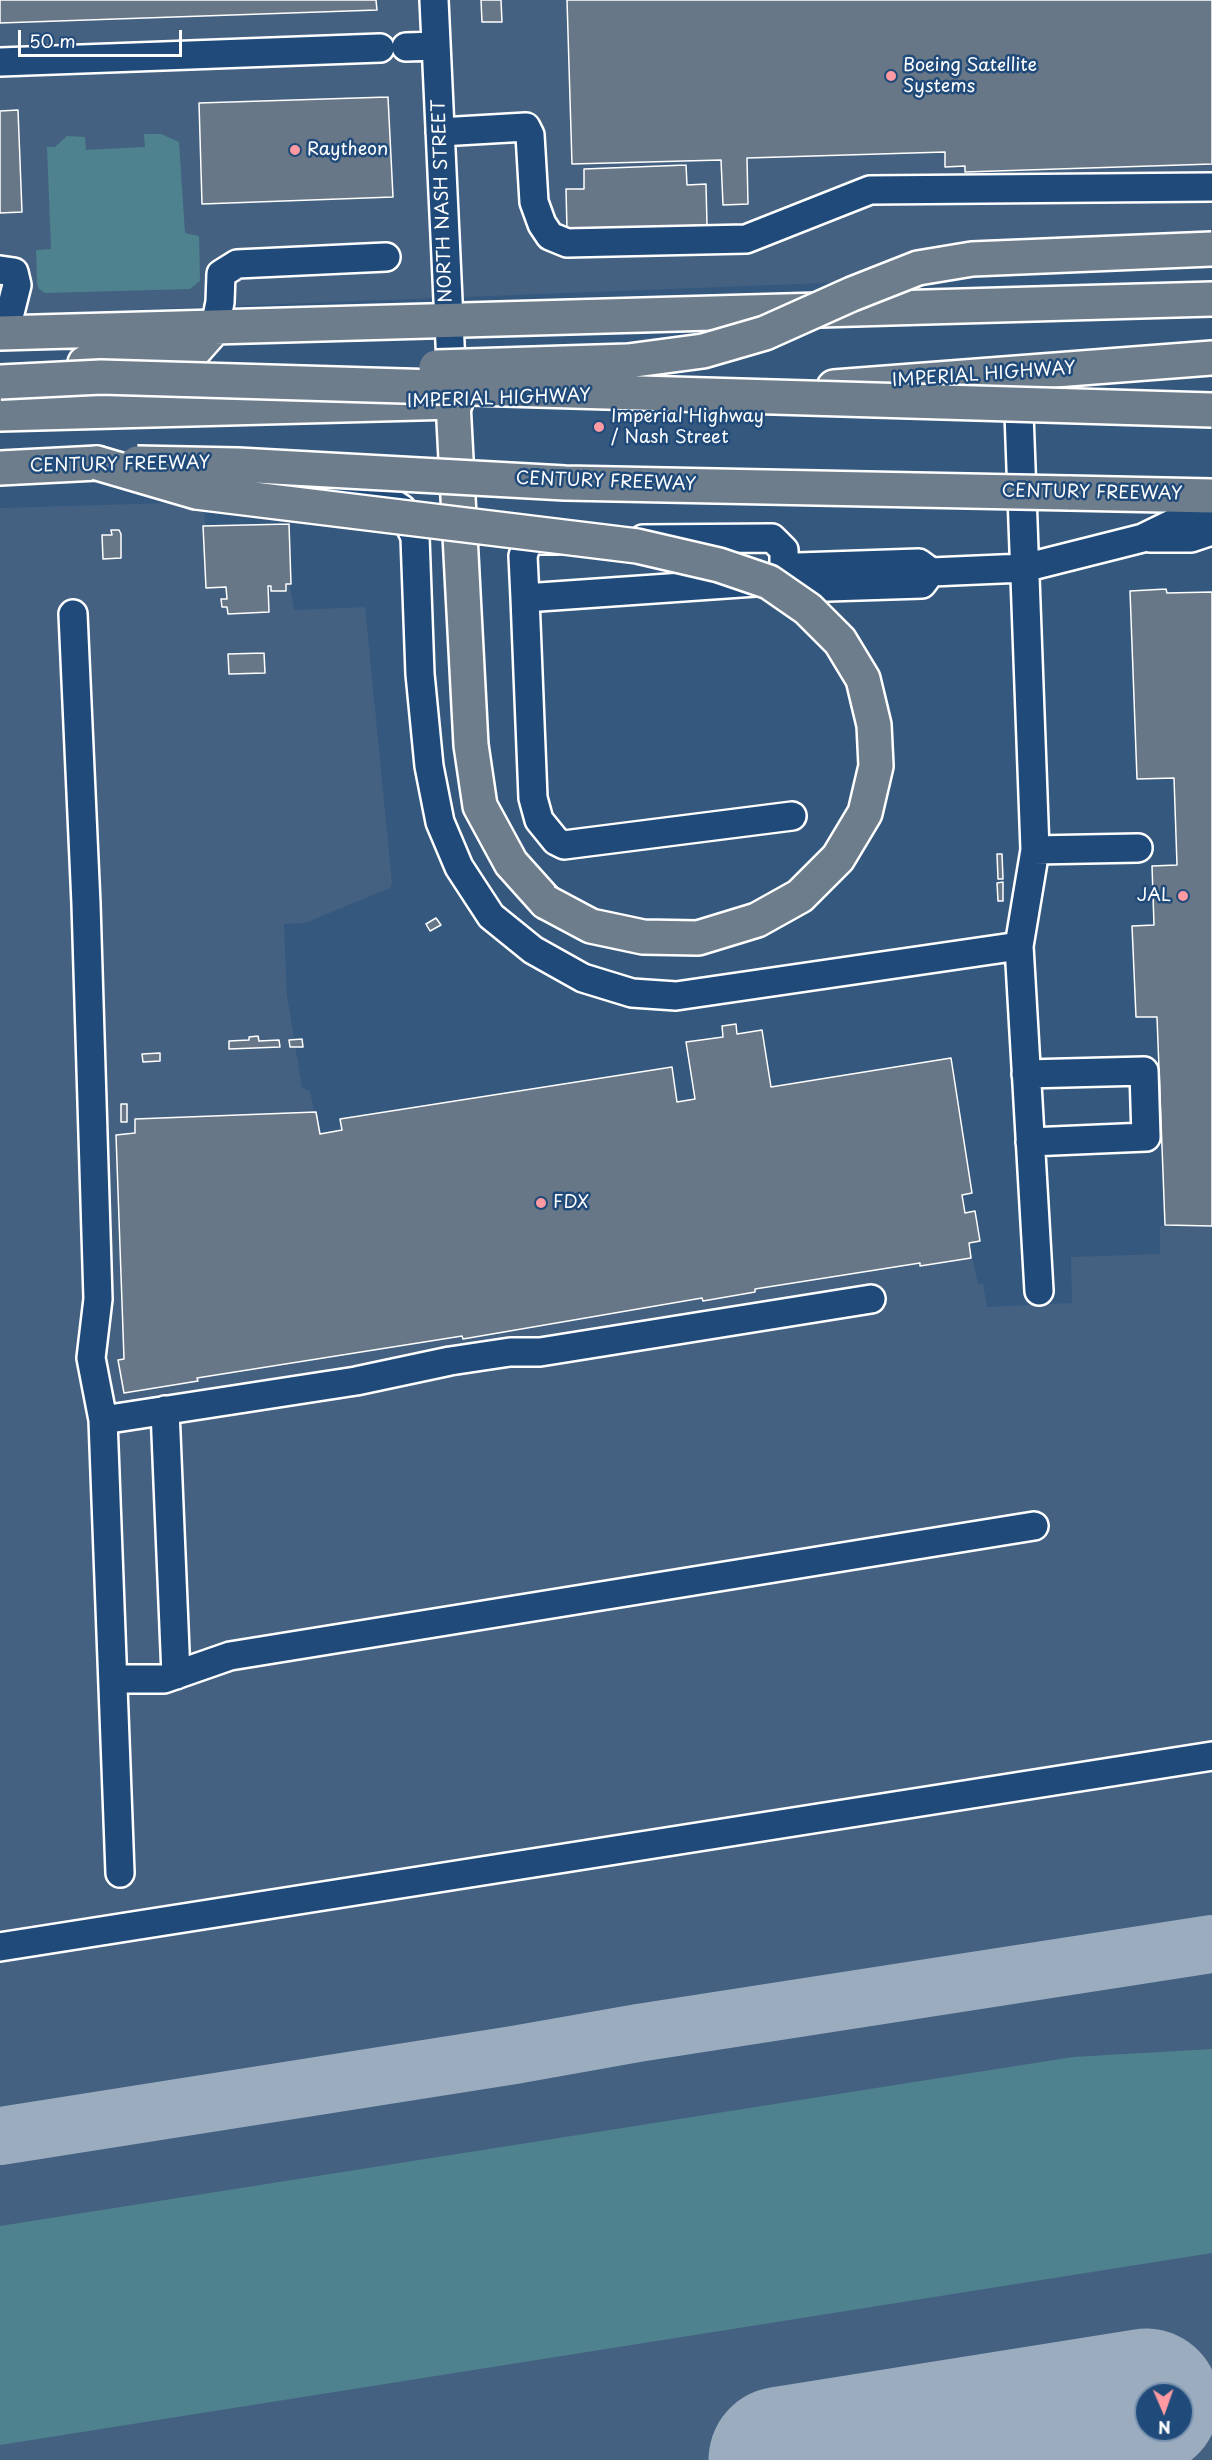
<!DOCTYPE html>
<style>
body{margin:0}
#map{position:relative;width:1212px;height:2460px;overflow:hidden;background:#35587e;font-family:"Playpen Sans",sans-serif}
canvas{display:block}
.north{position:absolute;left:1134px;top:2382px;width:60px;height:60px;box-sizing:border-box;background:#1f4a7a;border:2px solid #7992af;border-radius:50%;rotate:178deg;font-size:16px;font-weight:700;line-height:24px;text-align:center;color:#fff}
.north::after{content:'';display:block;margin:auto;width:21px;height:27px;background:#ff9aa2;clip-path:polygon(50% 0,100% 100%,50% 72%,0 100%)}
.scale{position:absolute;left:18px;top:30px;width:164px;height:27px;box-sizing:border-box;border:3px solid #fff;border-top:0;padding-left:8px;font-size:18px;line-height:21px;white-space:nowrap;color:#fff;-webkit-text-stroke:4px #1f4a7a;paint-order:stroke}
</style>
<div id="map">
<canvas width="1212" height="2460"></canvas>
<div class="north">N</div>
<div class="scale">50 m</div>
</div>
<script>
const ctx = document.querySelector('canvas').getContext('2d');
ctx.lineJoin = 'round';
function fill(path, color) {
  ctx.fillStyle = color;
  ctx.fill(path, 'evenodd');
}
function poly(rows) {
  const path = new Path2D();
  for (const r of rows) {
    path.moveTo(r[0], r[1]);
    for (let i = 2; i < r.length; i += 2) path.lineTo(r[i], r[i + 1]);
  }
  return path;
}
function strokePath(path, color, width, dash) {
  ctx.strokeStyle = color;
  ctx.lineWidth = width;
  ctx.lineCap = dash ? 'butt' : 'round';
  ctx.setLineDash(dash || []);
  ctx.stroke(path);
}
function drawText(font, color, halo, rows, align = 'center') {
  ctx.font = font + ' "Playpen Sans",sans-serif';
  ctx.lineWidth = 5;
  ctx.setLineDash([]);
  ctx.textBaseline = 'middle';
  ctx.strokeStyle = halo;
  ctx.fillStyle = color;
  for (const [text, x, y, turn = 0] of rows) {
    ctx.save();
    ctx.translate(x, y);
    ctx.rotate((+turn || 0) * Math.PI / 180);
    ctx.textAlign = isNaN(turn) ? turn : align;
    if (halo) ctx.strokeText(text, 0, 0);
    ctx.fillText(text, 0, 0);
    ctx.restore();
  }
}
const built = poly([
 [0,0,1212,0,1212,268,0,315],
 [204,502,208,584,289,581,294,610,365,607,392,883,390,888,305,923,284,924,287,995,302,1088,310,1091,322,1149,968,1239,978,1284,983,1284,987,1307,1072,1303,1071,1257,1160,1254,1160,1226,1167,1226,1167,1215,1212,1213,1212,2460,0,2460,0,508],
 [1146,2394,1182,2394,1182,2430,1146,2430]
]);
const green = poly([
 [144,134,161,134,179,142,185,233,199,236,200,281,190,289,45,293,39,289,37,283,36,250,51,249,47,147,55,147,67,136,85,137,86,150,145,147],
 [1212,2049,1212,2253,0,2445,0,2226,1073,2057]
]);
const taxiway = poly([
 [0,2136,514,2055,638,2033,1212,1944]
]);
const runway = poly([
 [782,2460,1146,2402]
]);
const building = poly([
 [0,0,376,0,377,10,0,23,0,0],
 [481,0,501,0,502,22,482,22,481,0],
 [567,0,1212,0,1212,164,965,172,965,166,945,167,945,152,747,158,748,204,723,205,721,160,572,164,567,0],
 [388,97,393,197,202,204,199,103,388,97],
 [18,110,22,212,0,213,0,111,18,110],
 [686,165,687,185,706,184,707,225,567,230,566,189,584,189,584,169,686,165],
 [289,524,291,584,286,584,286,591,271,591,271,586,268,586,269,612,228,614,227,607,222,607,221,599,227,599,226,587,206,588,203,526,289,524],
 [111,530,119,530,121,534,121,558,103,559,102,535,112,535,111,530],
 [1166,589,1167,593,1212,592,1212,1226,1165,1225,1157,1017,1136,1017,1132,926,1154,925,1152,866,1177,865,1174,778,1137,779,1130,591,1166,589],
 [264,653,265,673,229,674,228,654,264,653],
 [997,854,1002,854,1003,879,998,879,997,854],
 [1003,882,1003,901,998,901,997,883,1003,882],
 [436,918,441,925,430,931,426,924,436,918],
 [736,1024,737,1034,762,1030,771,1087,951,1058,972,1193,962,1195,965,1213,975,1211,980,1241,969,1243,971,1258,920,1266,920,1263,755,1289,755,1292,703,1301,702,1298,463,1339,462,1336,197,1378,198,1381,124,1393,118,1360,124,1359,116,1135,135,1133,135,1119,316,1112,320,1134,342,1130,340,1119,672,1067,677,1102,695,1099,686,1042,723,1037,722,1026,736,1024],
 [258,1036,259,1041,279,1040,280,1047,229,1049,229,1041,249,1040,249,1037,258,1036],
 [302,1039,303,1047,290,1047,289,1040,302,1039],
 [160,1053,160,1061,143,1062,142,1054,160,1053],
 [121,1104,127,1104,127,1122,121,1122,121,1104]
]);
const minor = poly([
 [434,0,452,386],
 [406,47,436,46],
 [0,62,380,48],
 [440,132,526,127,530,135,534,202,542,224,550,236,567,243,746,239,870,190,1212,187],
 [0,270,14,272,17,285,5,333],
 [215,327,220,302,221,274,237,264,386,257],
 [1018,386,1035,850,1019,946,1039,1291],
 [234,483,325,487,382,496,402,509,415,537,420,674,429,766,440,822,459,867,491,916,533,950,583,978,632,993,676,996,1019,946],
 [1150,538,1191,538,1212,531],
 [643,539,772,538,784,550,784,580],
 [784,580,798,567,919,563,931,572,1024,568,1143,538,1182,519,1212,510],
 [525,598,523,556,528,540,557,540],
 [73,614,86,904,98,1299,91,1358,103,1420],
 [792,816,564,845,556,841,539,820,533,798,525,598,784,580,797,588,922,584,931,572],
 [1035,850,1138,848],
 [1026,1074,1144,1071,1146,1137,1030,1142],
 [165,1410,176,1675],
 [113,1679,164,1679,230,1656,1034,1526],
 [120,1873,103,1420,356,1381,450,1361,510,1352,540,1352,871,1299],
 [0,1947,1212,1756]
]);
const major = poly([
 [0,333,1212,299],
 [85,363,158,360,192,353,215,327],
 [834,387,1212,358],
 [0,414,456,402]
]);
const highway = poly([
 [453,402,471,745,480,806,511,863,546,902],
 [0,468,97,463],
 [1069,493,1212,496]
]);
const highwayBridge = poly([
 [436,367,628,361,703,351,765,333,852,294,918,268,972,259,1212,249],
 [0,382,101,377,1212,410],
 [97,463,196,492,637,546,719,565,769,582,808,609,840,641,863,679,874,725,876,766,865,813,838,858,800,896,757,920,698,938,643,937,591,926,546,902],
 [137,463,238,465,565,483,1069,493]
]);
const markers = [
 [891,76,6,"#ff9aa2"],
 [295,150,6,"#ff9aa2"],
 [599,427,6,"#ff9aa2"],
 [1183,896,6,"#ff9aa2"],
 [541,1203,6,"#ff9aa2"]
];
const poiNames = [
 ["Boeing Satellite",903,66],
 ["Systems",903,87],
 ["Raytheon",307,150],
 ["Imperial Highway",611,417],
 ["/ Nash Street",611,438],
 ["JAL",1171,896,"right"],
 ["FDX",553,1203]
];
const streetNames = [
 ["NORTH NASH STREET",443,201,-92],
 ["IMPERIAL HIGHWAY",984,375,-4],
 ["IMPERIAL HIGHWAY",499,399,-2],
 ["CENTURY FREEWAY",120,465,-1],
 ["CENTURY FREEWAY",606,482,2],
 ["CENTURY FREEWAY",1092,493,1]
];
fill(built, '#446181');
fill(green, '#4f828f');
strokePath(taxiway, '#9aacbe', 58);
strokePath(runway, '#9aacbe', 147);
fill(building, '#677787');
strokePath(building, '#fff', 1.5);
strokePath(minor, '#fff', 32);
strokePath(major, '#fff', 38);
strokePath(highway, '#fff', 38);
strokePath(minor, '#1f4a7a', 27);
strokePath(major, '#6d7d8c', 33);
strokePath(highway, '#6d7d8c', 33);
strokePath(highwayBridge, '#fff', 38, []);
strokePath(highwayBridge, '#6d7d8c', 33);
for (const [x, y, r, color] of markers) {
  const dot = new Path2D();
  dot.arc(x, y, r, 0, 2 * Math.PI);
  ctx.fillStyle = color;
  ctx.fill(dot);
  strokePath(dot, '#1f4a7a', 2);
}
drawText('18px', '#fff', '#1f4a7a', poiNames, 'left');
drawText('18px', '#fff', '#1f4a7a', streetNames);
</script>
